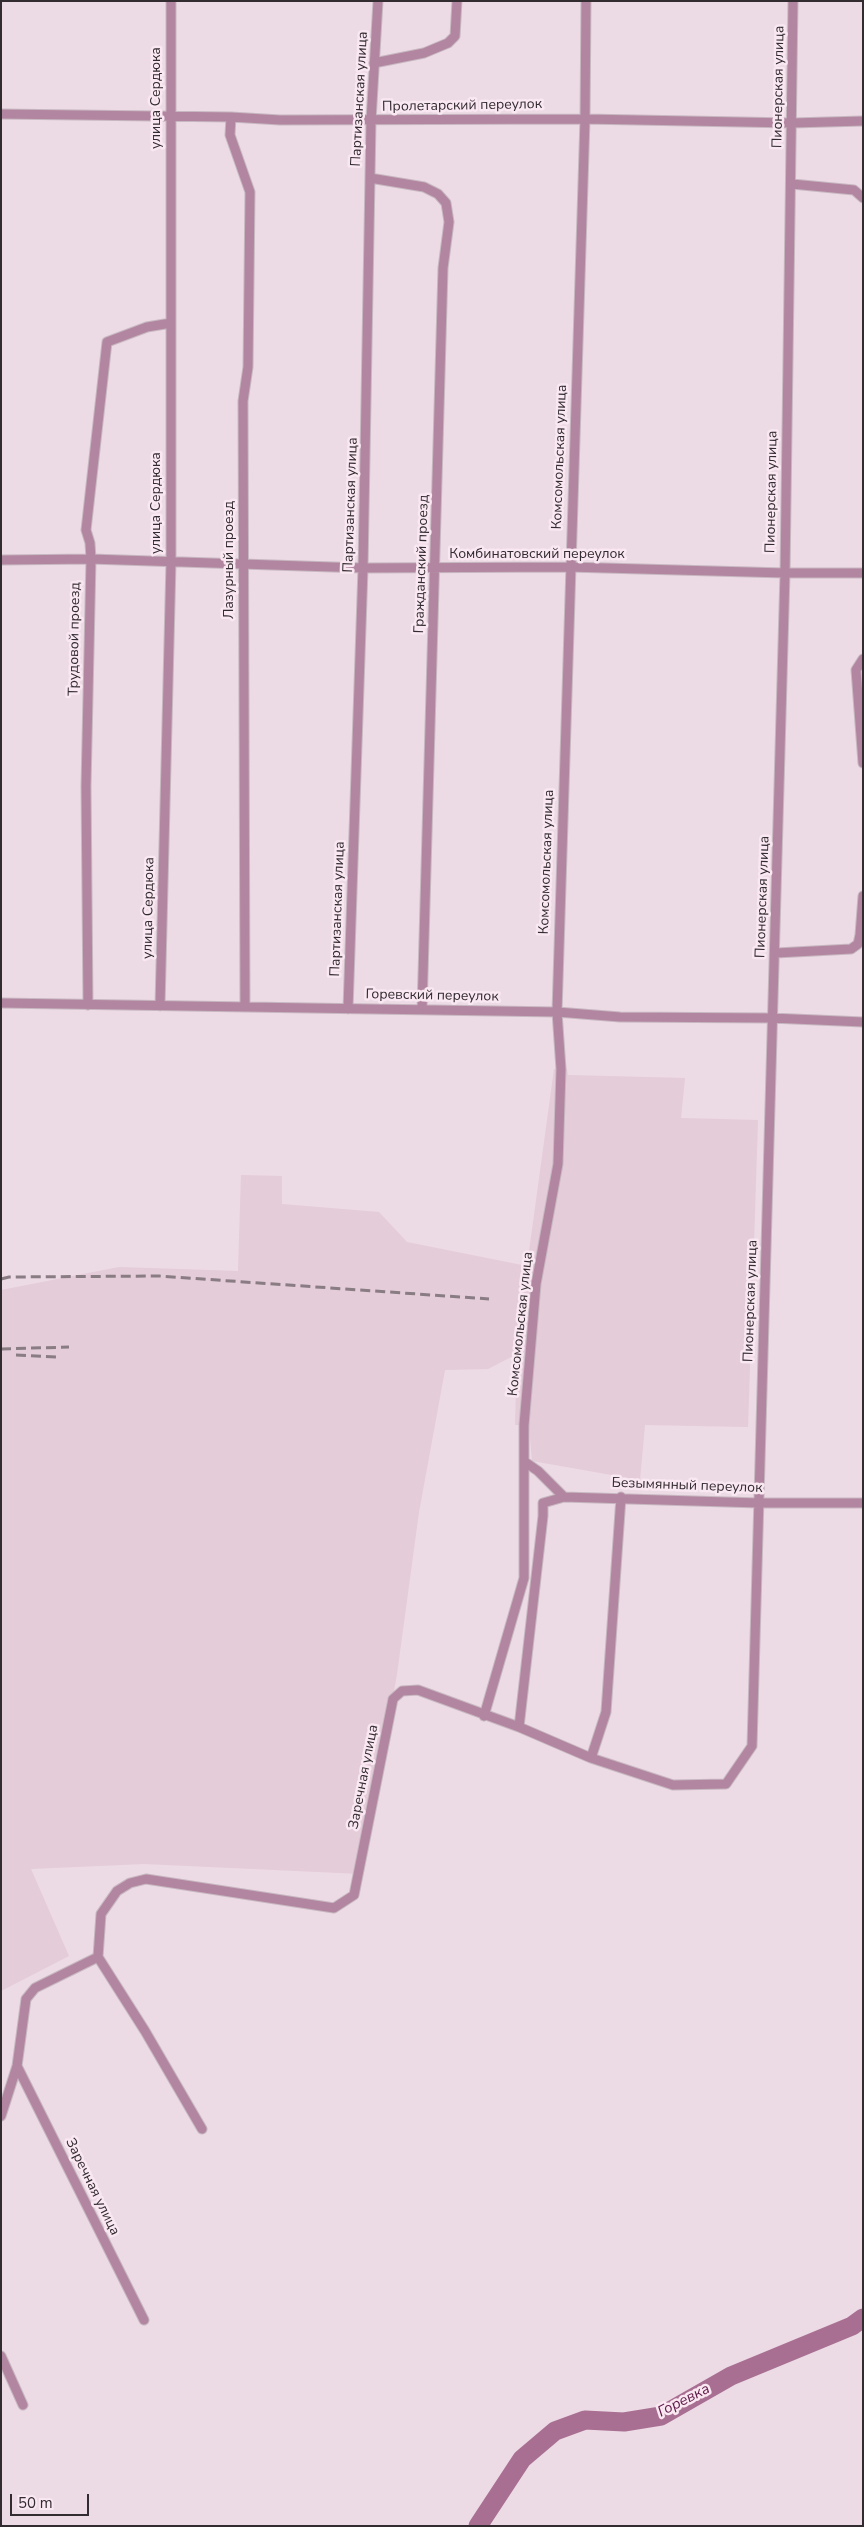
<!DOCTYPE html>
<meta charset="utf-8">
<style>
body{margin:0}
#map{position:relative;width:864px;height:2527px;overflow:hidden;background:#ecdae4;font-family:"Nunito Sans",sans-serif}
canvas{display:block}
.frame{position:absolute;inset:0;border:2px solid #322b2f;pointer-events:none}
.scale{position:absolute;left:10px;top:2494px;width:79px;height:22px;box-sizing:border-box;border:2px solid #322b2f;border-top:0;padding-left:6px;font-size:15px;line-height:18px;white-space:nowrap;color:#322b2f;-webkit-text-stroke:4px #f9e7f1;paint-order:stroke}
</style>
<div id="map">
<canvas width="864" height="2527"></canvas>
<div class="frame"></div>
<div class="scale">50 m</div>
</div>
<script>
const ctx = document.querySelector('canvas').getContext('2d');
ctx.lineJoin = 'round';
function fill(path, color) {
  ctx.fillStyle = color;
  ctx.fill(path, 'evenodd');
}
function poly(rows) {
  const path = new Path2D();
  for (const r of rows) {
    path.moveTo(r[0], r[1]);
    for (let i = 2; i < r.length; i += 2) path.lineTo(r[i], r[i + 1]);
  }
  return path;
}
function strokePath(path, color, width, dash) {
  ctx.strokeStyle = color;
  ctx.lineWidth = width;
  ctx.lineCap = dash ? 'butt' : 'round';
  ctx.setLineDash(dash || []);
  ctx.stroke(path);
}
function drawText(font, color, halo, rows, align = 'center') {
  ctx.font = font + ' "Nunito Sans",sans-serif';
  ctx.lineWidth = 5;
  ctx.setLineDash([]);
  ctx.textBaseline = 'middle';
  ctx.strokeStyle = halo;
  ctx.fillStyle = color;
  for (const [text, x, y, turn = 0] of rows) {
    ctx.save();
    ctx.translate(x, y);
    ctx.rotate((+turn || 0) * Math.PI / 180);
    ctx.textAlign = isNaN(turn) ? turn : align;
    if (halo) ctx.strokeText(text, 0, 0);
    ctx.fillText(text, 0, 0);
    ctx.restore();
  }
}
const built = poly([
 [554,1069,567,1069,568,1075,685,1078,681,1118,758,1120,748,1427,645,1425,640,1480,532,1461,529,1425,515,1425,517,1354,488,1369,445,1370,419,1512,397,1674,361,1874,144,1864,31,1869,69,1956,1,1991,1,1290,119,1267,238,1271,241,1175,282,1176,282,1204,379,1212,407,1242,527,1266]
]);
const river = poly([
 [478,2526,522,2459,555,2431,585,2420,624,2422,661,2416,731,2376,852,2326,863,2318]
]);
const minor = poly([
 [374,63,424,53,448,43,455,36,457,1],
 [1,114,231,117,280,120,585,119,792,123,863,121],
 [231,117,230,135,250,192,248,367,243,401,245,1007],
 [370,178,424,187,438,194,446,203,449,222,443,268,422,1010],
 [792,184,854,190,863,198],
 [1,560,91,559,363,568,569,567,785,573,863,573],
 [863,659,856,670,863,763],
 [776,953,851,949,858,944,860,935,863,896],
 [1,1003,557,1012,620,1017,771,1018,863,1022],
 [88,1005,86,786,91,559,90,543,86,530,107,342,147,327,171,323],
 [160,1006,171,562,171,1],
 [348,1009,363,568,371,121,378,1],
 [525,1462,538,1471,564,1497,759,1503,863,1503],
 [484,1716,524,1578,524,1425,536,1284,558,1164,561,1069,557,1012,585,119,586,1],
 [519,1727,543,1516,543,1503,564,1497],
 [591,1758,606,1712,621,1497],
 [17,2066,144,2320],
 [1,2116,17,2066,26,1999,35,1988,98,1957],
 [202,2129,145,2031,98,1957,101,1914,117,1891,130,1883,146,1879,334,1908,354,1895,393,1699,402,1691,418,1690,519,1727,591,1758,673,1785,726,1784,752,1746,785,573,793,1],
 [1,2356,23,2405]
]);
const rail = poly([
 [1,1279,9,1277,159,1276,489,1299],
 [1,1349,69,1347],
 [16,1355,56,1357]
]);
const streetNames = [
 ["Пионерская улица",779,87,-89],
 ["улица Сердюка",157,98,-90],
 ["Партизанская улица",360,99,-87],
 ["Пролетарский переулок",462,106,-1],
 ["Комсомольская улица",560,457,-88],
 ["Пионерская улица",772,492,-89],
 ["улица Сердюка",157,503,-90],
 ["Партизанская улица",351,505,-88],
 ["Комбинатовский переулок",537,555],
 ["Лазурный проезд",230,560,-90],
 ["Гражданский проезд",422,564,-88],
 ["Трудовой проезд",75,639,-89],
 ["Комсомольская улица",547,862,-88],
 ["Пионерская улица",763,897,-88],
 ["улица Сердюка",149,908,-89],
 ["Партизанская улица",338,909,-88],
 ["Горевский переулок",432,996,1],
 ["Пионерская улица",751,1301,-88],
 ["Комсомольская улица",521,1324,-84],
 ["Безымянный переулок",687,1486,2],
 ["Заречная улица",364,1777,-79],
 ["Заречная улица",92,2187,64]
];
const waterNames = [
 ["Горевка",684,2401,-27]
];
fill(built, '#e4ccd9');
strokePath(river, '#a86f92', 19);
strokePath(minor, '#c7b7c0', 11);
strokePath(minor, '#b285a0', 9);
strokePath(rail, '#897c83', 3, [10, 5]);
drawText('14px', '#322b2f', '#f9e7f1', streetNames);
drawText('italic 15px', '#5e1847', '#f9e7f1', waterNames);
</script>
